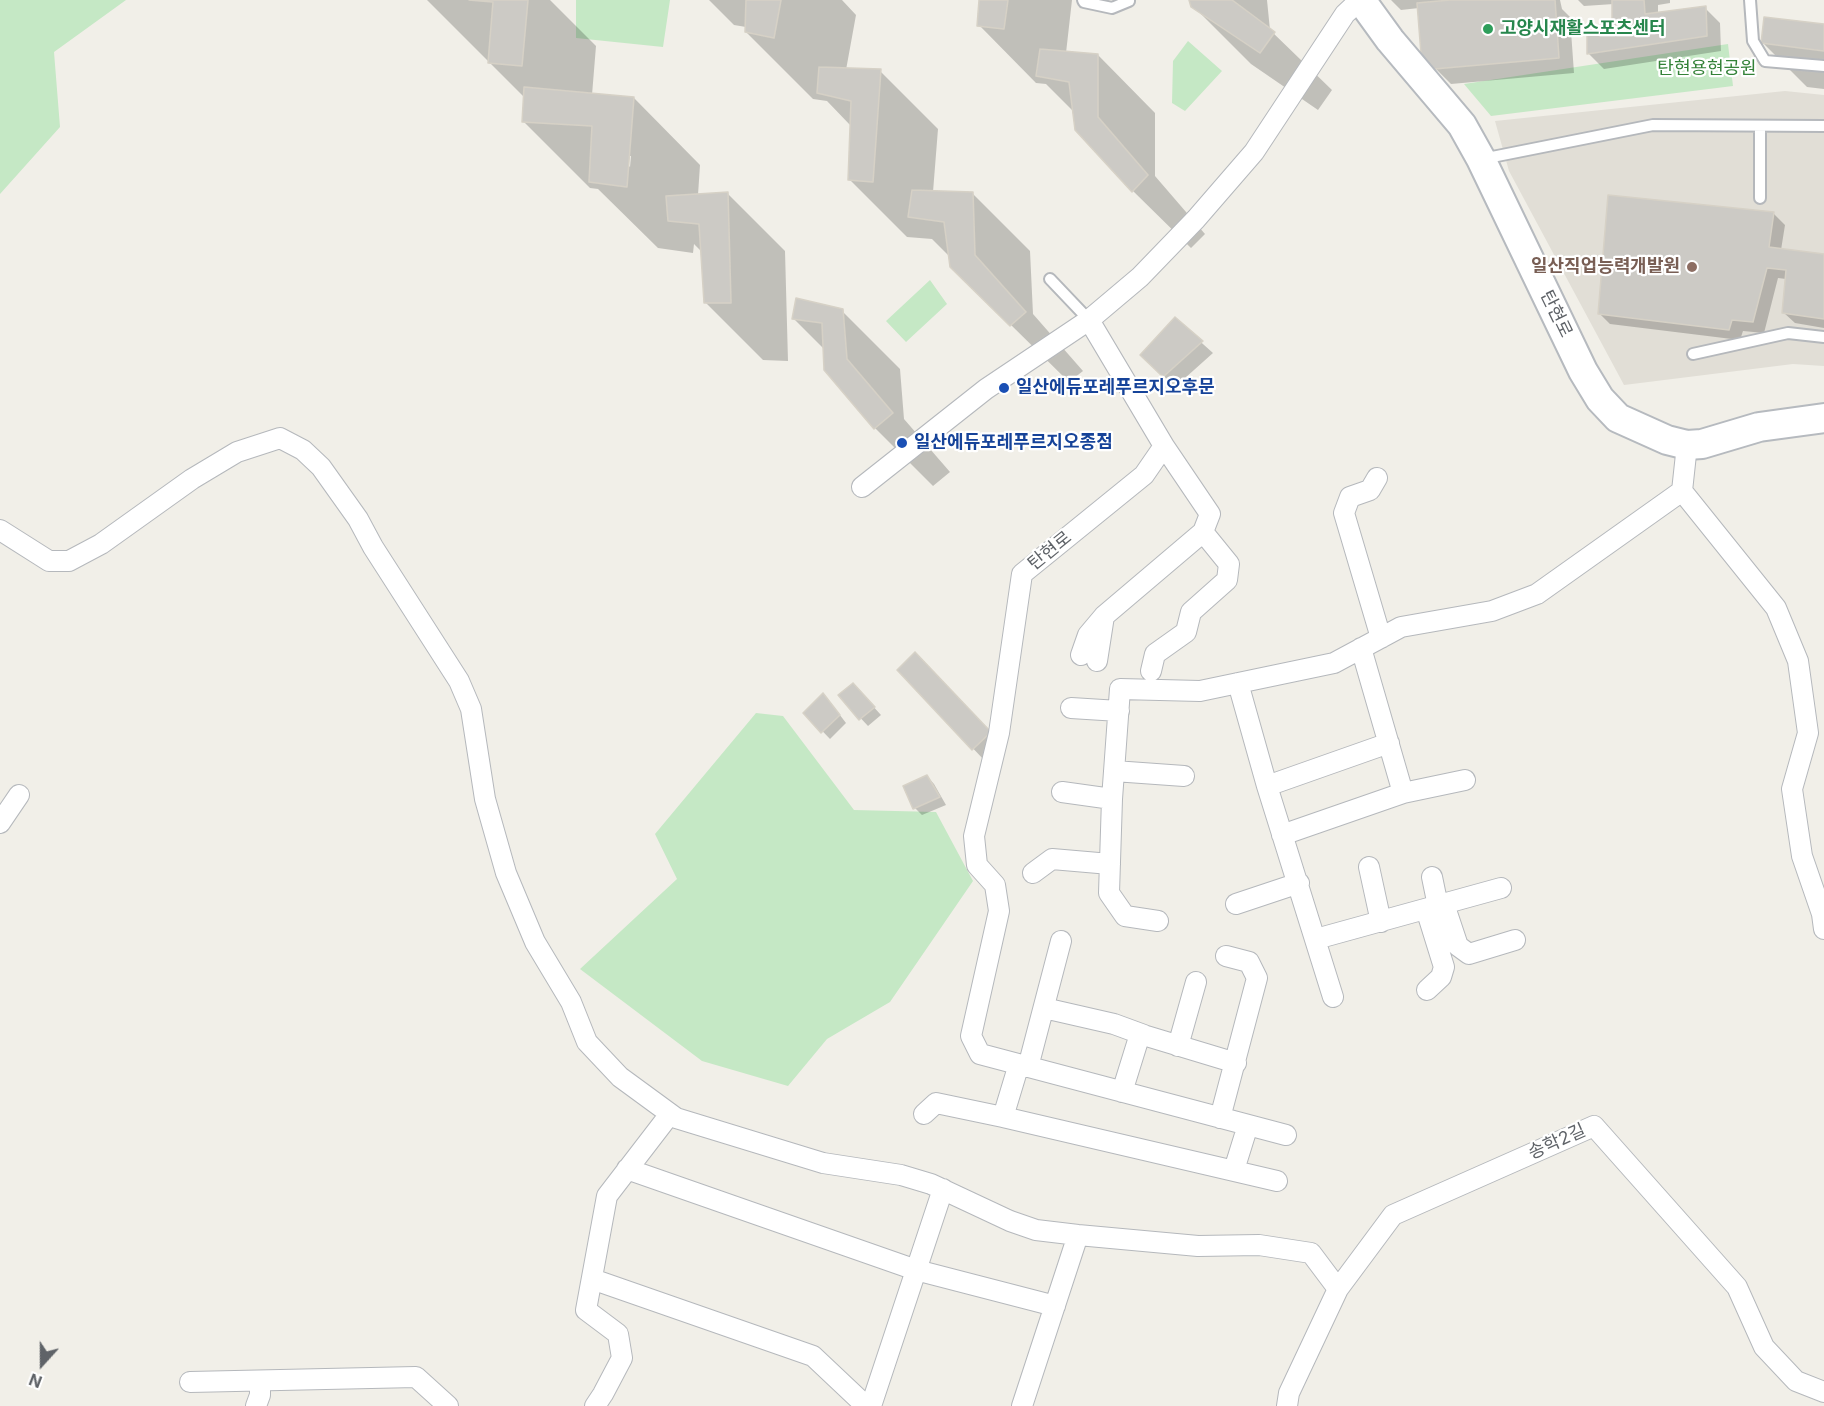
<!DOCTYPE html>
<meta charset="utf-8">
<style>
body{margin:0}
#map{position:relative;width:1824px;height:1406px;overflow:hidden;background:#f1efe8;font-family:Inter,sans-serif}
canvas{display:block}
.north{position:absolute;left:12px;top:1334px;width:60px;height:60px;-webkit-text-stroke:4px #fff;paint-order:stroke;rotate:201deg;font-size:16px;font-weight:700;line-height:24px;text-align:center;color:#5f6368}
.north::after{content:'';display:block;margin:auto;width:21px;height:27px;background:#5f6368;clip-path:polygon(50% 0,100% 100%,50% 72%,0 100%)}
</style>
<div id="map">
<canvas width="1824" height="1406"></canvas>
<div class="north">N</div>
</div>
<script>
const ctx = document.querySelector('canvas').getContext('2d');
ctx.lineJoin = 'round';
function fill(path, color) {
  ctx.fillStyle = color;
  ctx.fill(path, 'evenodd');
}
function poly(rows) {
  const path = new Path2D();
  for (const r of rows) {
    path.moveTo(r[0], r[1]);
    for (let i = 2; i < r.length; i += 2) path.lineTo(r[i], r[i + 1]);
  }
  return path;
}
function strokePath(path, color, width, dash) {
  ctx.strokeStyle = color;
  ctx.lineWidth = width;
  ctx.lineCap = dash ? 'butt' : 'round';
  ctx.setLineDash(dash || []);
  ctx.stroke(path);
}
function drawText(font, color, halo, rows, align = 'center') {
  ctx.font = font + ' Inter,"Noto Sans KR",sans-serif';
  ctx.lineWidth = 4.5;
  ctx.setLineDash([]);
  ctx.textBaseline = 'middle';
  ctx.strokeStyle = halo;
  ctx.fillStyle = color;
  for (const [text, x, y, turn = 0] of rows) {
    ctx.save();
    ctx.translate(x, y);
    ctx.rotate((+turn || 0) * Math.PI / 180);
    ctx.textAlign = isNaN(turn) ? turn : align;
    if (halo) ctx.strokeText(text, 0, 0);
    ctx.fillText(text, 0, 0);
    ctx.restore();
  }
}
const education = poly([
 [1785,91,1824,95,1824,366,1793,364,1624,385,1509,171,1495,121]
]);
const green = poly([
 [0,0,126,0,54,52,60,127,0,194],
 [576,0,670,0,663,47,576,38],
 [1188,41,1222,71,1185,111,1172,103,1173,61],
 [1728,44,1733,86,1491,116,1464,84],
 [930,280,947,304,906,342,886,321],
 [756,713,783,716,854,810,936,812,973,881,890,1002,827,1039,788,1086,702,1061,580,969,677,879,655,834]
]);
const shadow = poly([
 [427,0,550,0,596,46,592,95,634,98,700,165,698,195,727,193,785,251,788,361,763,360,705,302,703,253,694,244,693,253,658,248,598,189,590,188,524,122,525,98],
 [628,156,631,156,630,167,627,164],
 [709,0,842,0,856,15,846,70,880,71,938,129,933,192,972,193,1030,251,1033,314,1083,371,1069,382,951,266,950,257,932,239,907,237,849,179,851,126,827,101,813,99,746,32,746,27,734,25],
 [981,0,1072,0,1066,53,1098,55,1155,113,1155,176,1205,234,1191,248,1133,191,1075,113,1046,84,1036,83,979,25],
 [1190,0,1267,0,1270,30,1332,90,1318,110,1251,64,1193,6],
 [1391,0,1560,0,1562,9,1570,17,1574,73,1451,84,1435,68,1419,8,1401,10],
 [1578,0,1670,0,1670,3,1658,5,1658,14,1705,8,1720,23,1721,51,1604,69,1589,54,1613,28,1614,4,1584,6],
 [1824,25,1824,89,1807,87,1763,43],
 [1774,214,1785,225,1781,250,1824,256,1824,328,1795,323,1783,312,1786,279,1778,278,1764,333,1743,331,1740,340,1610,324,1599,313],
 [842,311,900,369,904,419,950,472,933,486,875,428,826,370,825,350,794,319],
 [1175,319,1213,353,1175,387,1142,355],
 [927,665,1001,744,984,760,899,670],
 [860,692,881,715,868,726,840,696],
 [830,702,846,723,830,739,805,713],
 [927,776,934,784,946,805,922,815,915,808]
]);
const building = poly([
 [469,0,528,0,522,66,488,63,493,2,469,0],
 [746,0,781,0,774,38,745,32,746,0],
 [979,0,1008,0,1004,29,977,26,979,0],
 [1189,0,1232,0,1275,32,1260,53,1191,7,1189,0],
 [1555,0,1559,58,1434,69,1421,54,1417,3,1450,0,1555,0],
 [1612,0,1644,0,1645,14,1706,6,1707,36,1587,54,1587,30,1612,27,1612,0],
 [1764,17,1824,24,1824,51,1761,43,1764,17],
 [1040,49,1098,54,1098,117,1148,175,1132,192,1075,130,1069,82,1036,76,1040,49],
 [819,67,881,69,873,182,848,180,851,101,817,93,819,67],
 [524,87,634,97,627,187,589,182,592,126,522,122,524,87],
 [912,190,973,192,975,255,1026,312,1010,326,950,267,944,222,908,217,912,190],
 [728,192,731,303,704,303,699,224,668,221,666,196,728,192],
 [1608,195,1774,212,1769,247,1824,254,1824,319,1782,313,1786,270,1767,268,1753,322,1732,320,1729,330,1598,314,1608,195],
 [796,298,843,309,847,359,893,413,874,429,824,370,822,323,792,319,796,298],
 [1175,317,1203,341,1163,377,1140,355,1175,317],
 [915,652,991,732,972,750,897,670,915,652],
 [853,683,875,707,859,720,838,695,853,683],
 [823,693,840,715,821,733,803,713,823,693],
 [927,775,940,797,913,809,903,786,927,775]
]);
const service = poly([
 [1083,0,1084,2,1112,8,1129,1],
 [1750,0,1753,41,1765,61,1824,66],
 [1760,126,1760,198],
 [1482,159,1653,125,1824,126],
 [1050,279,1089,320],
 [1693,354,1788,333,1824,337]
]);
const minor = poly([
 [1089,320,1164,446,1144,475,1022,574,999,733,974,836,977,865,995,885,999,911,971,1036,980,1054,1286,1135],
 [1377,478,1370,490,1350,497,1344,513,1381,638],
 [862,487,986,389,1089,320,1140,277,1196,219,1254,152,1345,14,1360,0],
 [1682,491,1776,608,1798,661,1808,733,1792,789,1802,856,1822,914,1824,929],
 [0,530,49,561,69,561,101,544,192,479,237,452,280,438,303,450,321,467,358,519,373,547,459,681,471,709,485,799,506,873,535,942,571,1002,587,1042,620,1077,676,1118,823,1163,901,1175,931,1184,1010,1221,1036,1230,1078,1235,1198,1246,1259,1245,1311,1253,1338,1289],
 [1081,655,1088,635,1104,616,1203,532,1210,514,1164,446],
 [1097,661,1104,616],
 [1151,671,1155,654,1186,632,1191,612,1227,580,1229,564,1203,532],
 [1238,683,1267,786,1333,997],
 [1071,708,1119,711],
 [1114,771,1184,776],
 [1267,786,1389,743],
 [1062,792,1112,799],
 [1403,793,1465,780],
 [0,823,19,795],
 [1282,835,1403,793,1361,648],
 [1369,867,1381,922],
 [1033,873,1052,859,1110,864],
 [1432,877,1438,906],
 [1236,904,1299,883],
 [1444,904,1458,946,1469,954,1515,940],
 [1426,909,1444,967,1441,977,1427,990],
 [1158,921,1125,916,1109,893,1112,799,1120,689,1200,691,1334,663,1401,627,1492,611,1537,594,1682,491,1687,445],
 [1316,939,1501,888],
 [1044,1008,1114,1024,1144,1035],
 [1178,1046,1196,982],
 [1028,1067,1061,941],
 [1122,1092,1140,1034,1236,1063],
 [924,1114,936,1103,1003,1117,1277,1181],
 [1003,1117,1019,1064],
 [1220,1118,1257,978,1249,962,1226,956],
 [627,1169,916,1270,1055,1306],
 [1234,1170,1248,1125],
 [592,1279,813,1356,866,1406],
 [190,1382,416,1377,448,1406],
 [256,1406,260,1395,260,1382],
 [595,1406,603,1394,622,1358,618,1334,586,1310,607,1196,670,1114],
 [871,1406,943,1189],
 [1022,1406,1078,1235],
 [1287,1406,1289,1393,1338,1289,1393,1215,1594,1126,1737,1287,1764,1347,1796,1381,1824,1392]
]);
const secondary = poly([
 [1361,0,1390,40,1462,125,1481,159,1583,371,1600,399,1618,418,1667,440,1687,445,1702,444,1759,427,1824,418]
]);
const markers = [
 [1488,29,6,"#2e9e5b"],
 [1692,267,6,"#8d6e63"],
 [1004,388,6,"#1a4fb4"],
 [902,443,6,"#1a4fb4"]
];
const leisureNames = [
 ["고양시재활스포츠센터",1500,29]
];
const parkNames = [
 ["탄현용현공원",1707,69]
];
const educationNames = [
 ["일산직업능력개발원",1680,267]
];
const streetNames = [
 ["탄현로",1556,314,64],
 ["탄현로",1050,551,-39],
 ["송학2길",1557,1142,-24]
];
const transitNames = [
 ["일산에듀포레푸르지오후문",1016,388],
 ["일산에듀포레푸르지오종점",914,443]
];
fill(education, '#e1ded6');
fill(green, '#c5e8c5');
fill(shadow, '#0003');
fill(building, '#cccac5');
strokePath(building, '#d6d1c6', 1.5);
strokePath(service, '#b5b8bc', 14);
strokePath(minor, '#b5b8bc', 22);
strokePath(secondary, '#b6babf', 32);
strokePath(service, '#fff', 10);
strokePath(minor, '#fff', 20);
strokePath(secondary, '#fff', 28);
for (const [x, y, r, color] of markers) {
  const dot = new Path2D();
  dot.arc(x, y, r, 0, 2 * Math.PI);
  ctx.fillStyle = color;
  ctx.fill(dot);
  strokePath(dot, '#fff', 2);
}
drawText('bold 18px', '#27864d', '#fff', leisureNames, 'left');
drawText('18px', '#348238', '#fff', parkNames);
drawText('bold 18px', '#785e54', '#fff', educationNames, 'right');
drawText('18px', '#5f6368', '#fff', streetNames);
drawText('bold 18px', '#164399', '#fff', transitNames, 'left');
</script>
